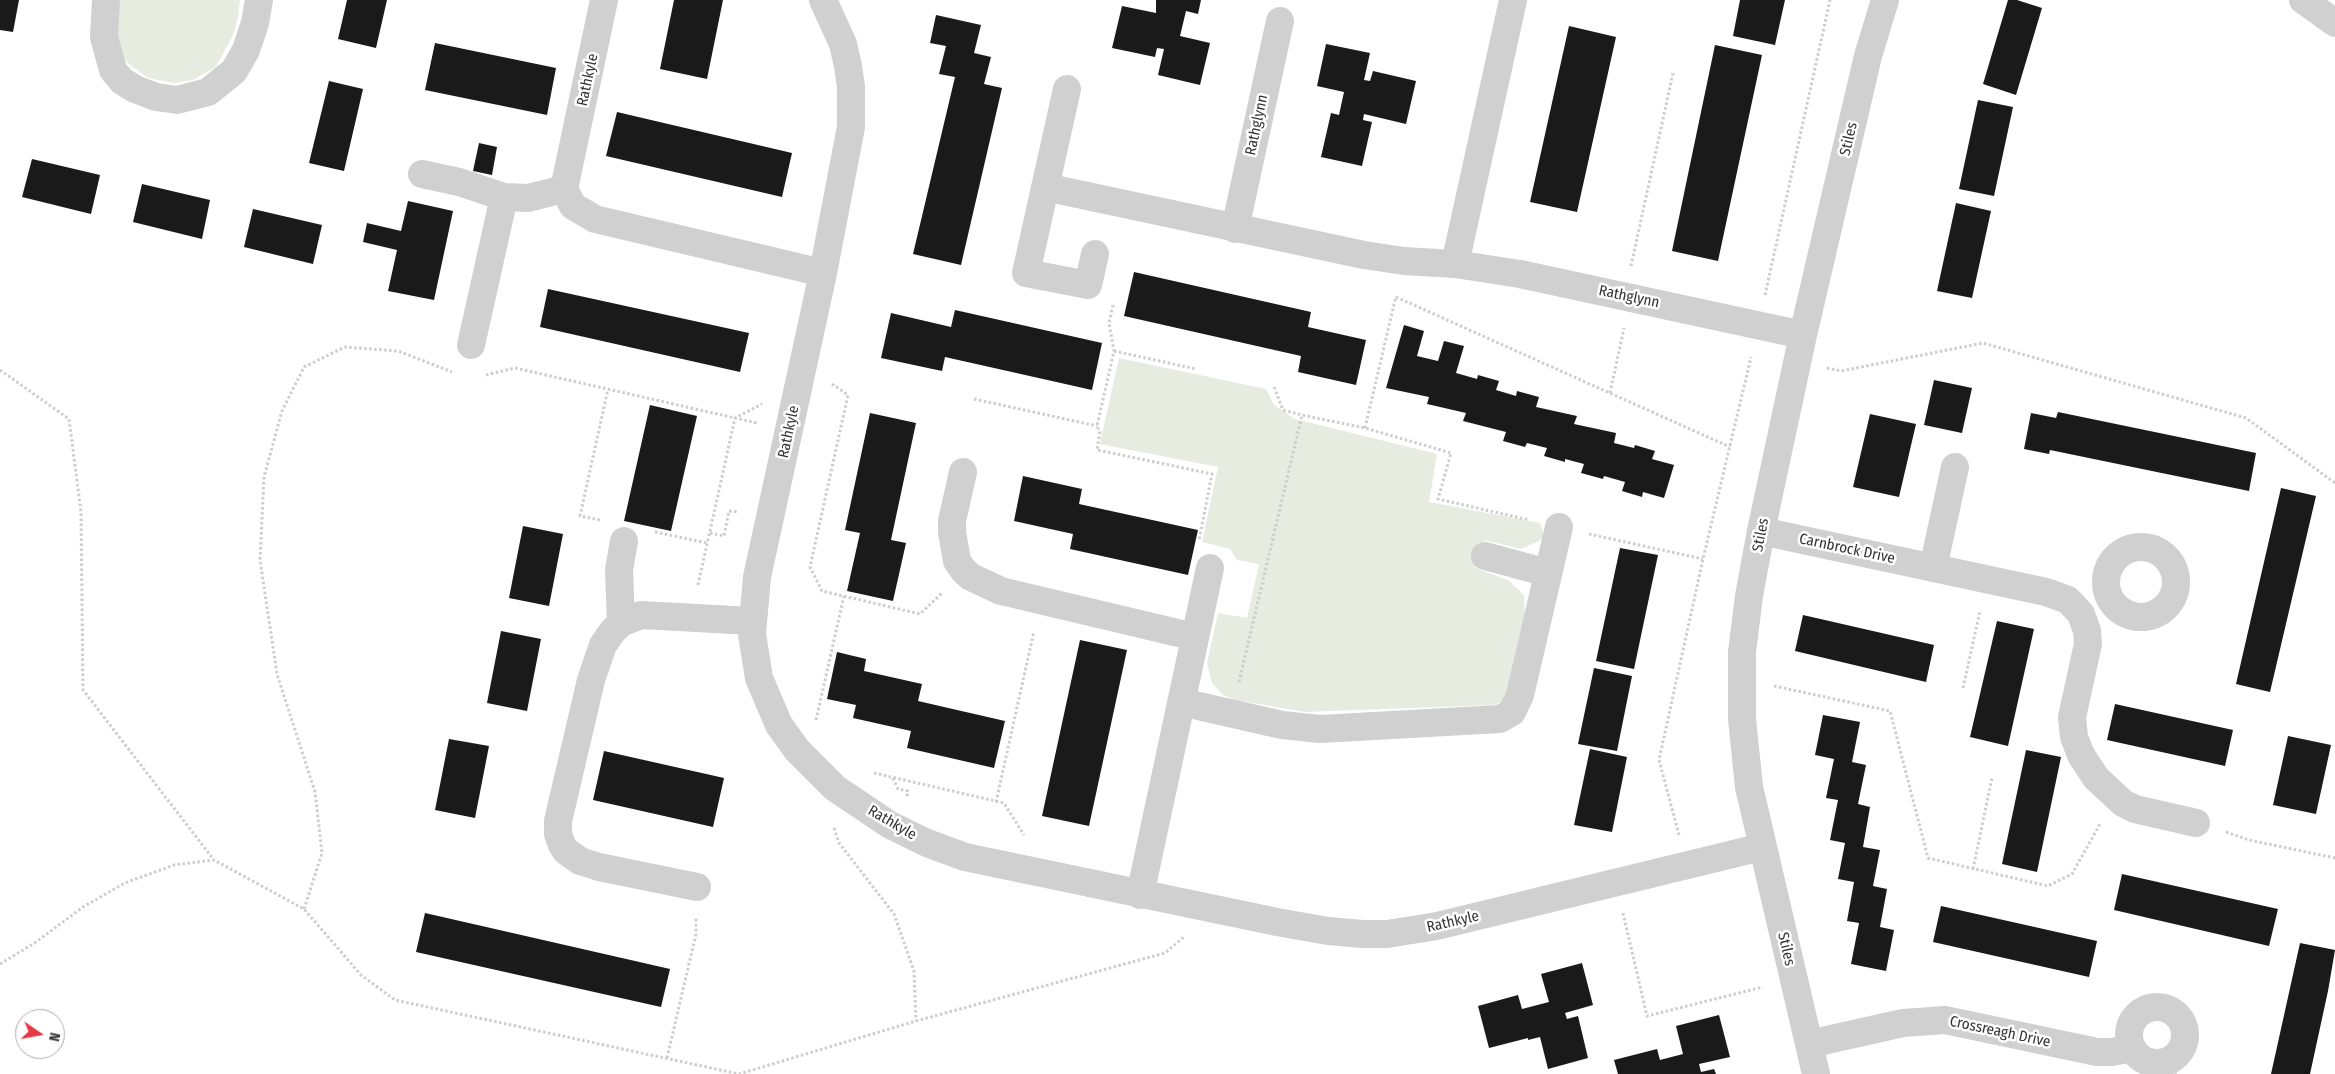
<!DOCTYPE html>
<style>
body{margin:0}
#map{position:relative;width:2335px;height:1074px;overflow:hidden;background:#fff;font-family:"Fira Sans Condensed",sans-serif}
canvas{display:block}
.north{position:absolute;left:15px;top:1009px;width:50px;height:50px;box-sizing:border-box;background:#fff;border:1px solid #adadad;border-radius:50%;rotate:102deg;font-size:14px;font-weight:700;line-height:20px;text-align:center;color:#333}
.north::after{content:'';display:block;margin:auto;width:18px;height:22px;background:#e63946;clip-path:polygon(50% 0,100% 100%,50% 72%,0 100%)}
</style>
<div id="map">
<canvas width="2335" height="1074"></canvas>
<div class="north">N</div>
</div>
<script>
const ctx = document.querySelector('canvas').getContext('2d');
ctx.lineJoin = 'round';
function fill(path, color) {
  ctx.fillStyle = color;
  ctx.fill(path, 'evenodd');
}
function poly(rows) {
  const path = new Path2D();
  for (const r of rows) {
    if (r.length === 3) {
      path.moveTo(r[0] + r[2], r[1]);
      path.arc(r[0], r[1], r[2], 0, 2 * Math.PI);
      continue;
    }
    path.moveTo(r[0], r[1]);
    for (let i = 2; i < r.length; i += 2) path.lineTo(r[i], r[i + 1]);
  }
  return path;
}
function strokePath(path, color, width, dash) {
  ctx.strokeStyle = color;
  ctx.lineWidth = width;
  ctx.lineCap = dash ? 'butt' : 'round';
  ctx.setLineDash(dash || []);
  ctx.stroke(path);
}
function drawText(font, color, halo, rows, align = 'center') {
  ctx.font = font + ' "Fira Sans Condensed",sans-serif';
  ctx.lineWidth = 5;
  ctx.setLineDash([]);
  ctx.textBaseline = 'middle';
  ctx.strokeStyle = halo;
  ctx.fillStyle = color;
  for (const [text, x, y, turn = 0] of rows) {
    ctx.save();
    ctx.translate(x, y);
    ctx.rotate((+turn || 0) * Math.PI / 180);
    ctx.textAlign = isNaN(turn) ? turn : align;
    if (halo) ctx.strokeText(text, 0, 0);
    ctx.fillText(text, 0, 0);
    ctx.restore();
  }
}
const green = poly([
 [119,0,240,0,238,17,233,35,216,67,193,80,174,83,148,78,126,62,120,48,118,35],
 [1119,358,1266,389,1274,405,1295,419,1437,454,1429,502,1540,523,1544,536,1539,541,1521,549,1484,540,1475,568,1508,580,1524,595,1525,615,1508,696,1505,700,1493,705,1305,712,1235,700,1222,694,1212,683,1207,663,1218,613,1247,618,1259,564,1237,560,1230,549,1202,542,1218,467,1100,444]
]);
const building = poly([
 [0,0,19,0,13,32,0,30],
 [347,0,387,0,376,48,338,39],
 [674,0,723,0,707,79,660,69],
 [1156,0,1201,0,1198,14,1186,11,1180,36,1210,43,1200,85,1158,75,1164,49,1157,48,1155,57,1112,48,1122,6,1156,13],
 [1740,0,1785,0,1775,45,1733,36],
 [2008,0,2017,0,2042,8,2016,95,1983,84],
 [936,15,981,25,974,53,991,57,984,84,1002,88,961,265,913,254,955,77,939,74,946,46,930,43],
 [1569,26,1616,37,1577,212,1530,202],
 [435,43,556,68,547,115,425,90],
 [1326,44,1370,53,1364,80,1370,81,1373,71,1416,81,1406,124,1364,114,1363,120,1372,122,1362,166,1321,157,1331,113,1339,115,1344,92,1317,86],
 [1715,45,1762,55,1718,261,1672,251],
 [329,81,363,89,344,171,309,163],
 [1978,100,2013,107,1994,196,1959,189],
 [617,112,792,153,782,197,606,156],
 [479,143,497,147,492,175,473,171],
 [32,159,100,175,91,214,22,197],
 [142,184,210,200,202,239,133,222],
 [408,201,453,211,434,300,388,291,397,250,363,242,367,223,401,231],
 [1956,203,1991,211,1972,298,1937,291],
 [253,209,322,225,313,264,244,247],
 [1134,272,1311,312,1308,327,1366,340,1356,385,1298,372,1301,356,1124,316],
 [548,289,749,333,740,372,540,327],
 [955,310,1102,343,1092,390,945,357,942,371,881,358,891,313,951,327],
 [1404,325,1424,331,1417,356,1438,361,1444,341,1464,346,1456,373,1477,379,1478,375,1499,381,1496,390,1516,396,1517,391,1539,397,1536,407,1577,416,1574,424,1616,433,1614,443,1634,448,1635,445,1655,451,1652,459,1674,465,1664,498,1643,492,1642,497,1622,491,1625,482,1604,476,1603,479,1581,473,1584,464,1565,459,1565,462,1544,456,1547,448,1527,443,1525,447,1503,441,1506,432,1463,421,1466,413,1427,404,1429,397,1386,388],
 [1934,380,1972,388,1962,433,1924,425],
 [650,405,697,416,671,531,624,521],
 [2058,412,2256,453,2249,491,2050,450,2049,454,2024,449,2031,413,2056,418],
 [870,413,916,423,891,540,906,543,893,601,847,591,860,533,845,530],
 [1870,414,1916,424,1899,497,1853,487],
 [1023,476,1082,489,1079,504,1198,530,1188,575,1070,549,1073,534,1014,521],
 [2281,488,2316,496,2270,692,2236,684],
 [523,526,563,534,549,606,509,598],
 [1620,548,1658,555,1634,669,1596,661],
 [1803,615,1934,645,1926,682,1795,651],
 [1997,621,2034,629,2008,746,1970,737],
 [501,631,541,639,527,711,487,703],
 [1080,640,1127,650,1089,826,1042,816],
 [837,652,866,659,864,671,922,684,918,701,1005,721,994,768,907,748,911,731,853,718,856,705,827,699],
 [1594,668,1632,676,1617,751,1578,744],
 [2115,704,2233,730,2225,766,2107,740],
 [1823,715,1860,722,1852,762,1866,765,1858,804,1870,807,1863,847,1880,850,1873,886,1887,889,1880,927,1894,930,1886,971,1851,964,1859,923,1847,921,1854,882,1838,879,1845,843,1830,840,1838,800,1826,798,1834,759,1815,755],
 [2288,736,2331,745,2316,814,2273,805],
 [449,739,489,746,475,818,435,810],
 [1590,749,1627,757,1612,832,1574,825],
 [2026,750,2061,757,2037,872,2002,864],
 [604,751,724,778,713,827,593,800],
 [2122,874,2278,909,2269,946,2114,910],
 [1941,906,2097,941,2089,977,1933,942],
 [425,913,670,969,661,1007,416,952],
 [2300,943,2335,950,2328,991,2310,1074,2271,1074],
 [1582,963,1593,1005,1565,1013,1567,1019,1578,1016,1588,1058,1548,1069,1540,1037,1528,1040,1528,1038,1489,1048,1478,1006,1518,995,1522,1009,1549,1002,1541,974],
 [1719,1015,1730,1057,1699,1064,1701,1072,1714,1069,1716,1074,1618,1074,1614,1060,1657,1049,1660,1060,1683,1054,1676,1026]
]);
const path = poly([
 [1631,266,1673,73],
 [1765,295,1830,0],
 [1396,297,1730,447],
 [1113,305,1109,323,1114,351,1097,426,1100,432,1097,450,1212,474,1199,540],
 [1114,351,1196,369],
 [1827,368,1841,371,1983,343,2246,418,2335,483],
 [0,370,69,419,81,512,83,690,214,860],
 [486,375,515,368,757,423],
 [832,384,848,395,810,567,822,591,920,614,942,593],
 [1274,387,1283,410,1302,415],
 [1610,393,1624,328],
 [974,399,1097,426],
 [1365,428,1396,296],
 [600,520,580,516,608,389],
 [655,532,707,543],
 [710,533,724,536,729,511,738,512],
 [1589,534,1703,559],
 [698,585,735,418,762,404],
 [1239,682,1302,415,1365,428,1451,453,1438,499,1529,520],
 [1774,686,1890,711,1928,858,2048,886,2072,874,2100,824],
 [1963,688,1980,611],
 [816,720,844,596],
 [874,773,1004,803,1024,835],
 [893,778,898,789,908,791,907,797],
 [996,802,1034,631],
 [834,828,839,843,894,914,914,971,916,1021],
 [2226,832,2249,840,2335,858],
 [1679,835,1659,760,1703,559,1751,357],
 [1973,869,1992,778],
 [304,909,322,853,315,792,277,674,260,560,264,477,282,411,304,367,345,347,398,351,452,372],
 [1623,913,1647,1016,1763,987],
 [0,964,36,942,83,907,125,883,174,865,214,860,304,909,361,975,395,1000,739,1074,916,1021,1165,953,1185,936],
 [667,1058,696,934,696,918],
 [2168,1060,2176,1074]
]);
const minor = poly([
 [106,0,104,37,113,70,122,81,135,89,156,97,177,100,208,92,234,71,246,50,255,23,259,0],
 [604,0,564,189,573,206,595,219,823,273],
 [823,0,843,44,848,66,851,87,851,127,823,273,757,577,752,634,759,678,779,725,797,750,835,788,890,825,927,843,965,857,1277,922,1328,931,1363,934,1387,934,1437,926,1762,847],
 [1513,0,1455,264,1520,274,1803,335],
 [2303,0,2335,23],
 [1067,89,1026,273,1088,285,1095,254],
 [422,174,459,182,504,197,528,198,564,189],
 [1045,187,1364,255,1404,261,1455,264],
 [1235,229,1280,21],
 [471,345,504,197],
 [963,472,952,521,952,532,957,561,964,571,971,577,1001,591,1195,637],
 [1761,531,2046,592,2068,600,2081,614,2087,631,2088,644,2072,717,2074,737,2081,755,2096,778,2123,803,2135,809,2196,823],
 [2141,582,35],
 [1485,556,1548,573],
 [1933,568,1955,467],
 [621,623,619,570,624,541],
 [1181,702,1282,725,1320,729,1500,719,1512,712,1520,695,1559,527],
 [697,887,599,867,580,861,566,851,562,845,558,834,558,821,591,680,603,645,612,632,621,623,641,615,752,621],
 [1140,895,1210,568],
 [2157,1035,28],
 [1809,1044,1903,1023,1945,1020,2097,1052,2112,1052,2132,1048],
 [1816,1074,1749,787,1742,719,1742,652,1749,596,1761,531,1803,335,1868,56,1885,0]
]);
const streetNames = [
 ["Rathkyle",588,80,-78],
 ["Rathglynn",1257,125,-78],
 ["Stiles",1849,139,-77],
 ["Rathglynn",1629,297,12],
 ["Rathkyle",789,432,-78],
 ["Stiles",1761,535,-79],
 ["Carnbrock Drive",1847,549,12],
 ["Rathkyle",892,823,30],
 ["Rathkyle",1453,922,-13],
 ["Stiles",1786,949,77],
 ["Crossreagh Drive",2000,1032,12]
];
fill(green, '#e6ecdf');
fill(building, '#1a1a1a');
strokePath(path, '#cdcdcd', 3, [2.5, 2.5]);
strokePath(minor, '#d0d0d0', 28);
drawText('15px', '#333', '#fff', streetNames);
</script>
